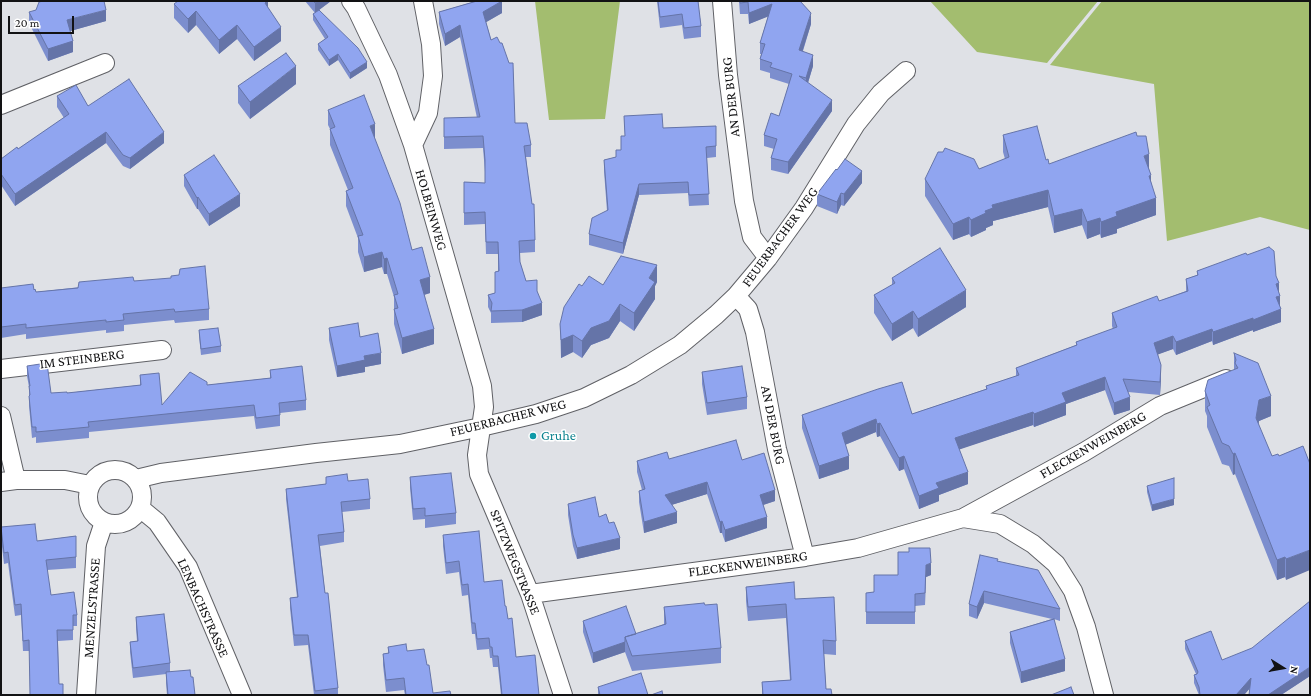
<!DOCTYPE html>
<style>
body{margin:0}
#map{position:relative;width:1311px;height:696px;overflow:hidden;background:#dfe1e6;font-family:"Crimson Pro",serif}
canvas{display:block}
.frame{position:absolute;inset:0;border:2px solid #121214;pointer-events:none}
.north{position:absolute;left:1263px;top:648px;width:40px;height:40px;-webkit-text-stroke:3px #fff;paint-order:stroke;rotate:101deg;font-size:11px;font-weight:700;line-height:16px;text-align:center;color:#121214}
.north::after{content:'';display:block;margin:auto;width:14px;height:18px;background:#121214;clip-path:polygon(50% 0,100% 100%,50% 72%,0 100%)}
.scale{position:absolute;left:8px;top:16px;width:66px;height:18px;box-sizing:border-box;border:2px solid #121214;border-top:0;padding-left:5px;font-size:12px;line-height:14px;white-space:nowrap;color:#121214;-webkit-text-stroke:3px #fff;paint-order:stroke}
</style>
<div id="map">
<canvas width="1311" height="696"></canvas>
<div class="frame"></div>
<div class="north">N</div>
<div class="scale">20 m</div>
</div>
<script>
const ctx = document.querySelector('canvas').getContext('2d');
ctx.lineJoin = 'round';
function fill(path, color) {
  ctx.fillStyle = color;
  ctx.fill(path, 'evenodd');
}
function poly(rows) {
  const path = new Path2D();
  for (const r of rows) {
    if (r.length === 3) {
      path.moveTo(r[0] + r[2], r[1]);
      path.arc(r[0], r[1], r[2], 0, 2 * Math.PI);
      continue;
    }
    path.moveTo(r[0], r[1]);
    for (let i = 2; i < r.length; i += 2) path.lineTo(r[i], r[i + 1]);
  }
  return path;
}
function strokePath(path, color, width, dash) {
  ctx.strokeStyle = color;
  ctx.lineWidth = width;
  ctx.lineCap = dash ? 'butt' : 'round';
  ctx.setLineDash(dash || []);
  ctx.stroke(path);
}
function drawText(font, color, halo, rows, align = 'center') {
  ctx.font = font + ' "Crimson Pro",serif';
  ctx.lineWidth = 3;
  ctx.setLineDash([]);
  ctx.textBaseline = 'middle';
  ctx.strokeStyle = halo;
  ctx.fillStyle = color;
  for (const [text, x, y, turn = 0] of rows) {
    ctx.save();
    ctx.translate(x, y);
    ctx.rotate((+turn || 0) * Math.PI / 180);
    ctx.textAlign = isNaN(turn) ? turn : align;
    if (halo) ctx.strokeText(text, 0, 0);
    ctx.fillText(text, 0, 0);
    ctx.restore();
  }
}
const green = poly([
 [535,1,620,1,605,119,549,120],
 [930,1,1098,1,1047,63,977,52],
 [1102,1,1310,1,1310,230,1260,217,1167,241,1154,84,1050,65]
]);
const minor = poly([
 [351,1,356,8,388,75,413,145,482,386,484,407,477,455,479,474,530,594,563,695],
 [722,1,728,75,744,201,752,237,768,258],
 [1,105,105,63],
 [413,145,428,113,433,76,431,44,423,1],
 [736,296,748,309,755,332,777,449,805,557],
 [1,369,162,350],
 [1,416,16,480],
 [115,497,27],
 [136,479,161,473,316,453,400,444,481,427,536,414,584,398,631,375,680,345,716,315,736,296,768,258,804,208,856,124,881,93,906,71],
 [1,482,16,480,65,480,90,485],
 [140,508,157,522,188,567,242,695],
 [963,518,1000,524,1033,544,1056,564,1073,591,1086,627,1104,695],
 [530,594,805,557,858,548,963,518,1084,452,1160,406,1226,379],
 [86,695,96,546,104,522]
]);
const wall = poly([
 [268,1,268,8,281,41,254,61,237,39,219,54,196,25,188,33,174,18,174,4],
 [305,1,331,1,319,10,367,68,350,79,338,60,329,66,318,50,318,44,325,39,313,20,313,14,315,13],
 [476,1,502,1,502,13,486,22,515,123,531,145,531,157,526,157,535,240,535,252,520,253,520,262,526,281,537,291,542,315,522,322,491,323,491,313,488,307,488,295,495,293,498,271,498,254,486,254,485,224,464,225,464,182,485,183,485,172,483,148,444,149,444,118,477,118,460,37,445,46,439,24,439,12],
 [657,1,698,1,701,26,701,37,684,39,682,25,660,28],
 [739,1,800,1,811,24,803,51,813,66,808,83,832,111,788,174,771,170,771,158,774,149,764,146,764,135,779,116,789,84,770,78,770,73,760,70,760,59,761,54,760,54,760,43,768,16,749,24,748,14,740,14],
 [29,12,106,21,70,31,73,52,48,61,29,23],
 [296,84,250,119,238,103,238,86],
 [57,96,88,106,164,143,130,169,123,166,106,143,15,206,1,185,1,159,18,149,64,118,57,107],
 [328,110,375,139,412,250,430,293,424,295,434,344,402,354,394,324,394,297,387,274,384,274,382,267,364,272,358,252,358,238,346,206,346,191,348,190,330,145,330,129,328,125],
 [624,116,663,128,716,126,716,157,707,158,709,205,689,206,688,193,639,195,623,254,589,245,589,234,607,211,604,171,604,160,616,157,616,150,621,150,621,136,625,136],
 [1003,135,1046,160,1049,164,1149,168,1156,215,1117,229,1117,233,1101,238,1100,234,1087,239,1082,225,1054,233,1048,207,993,221,993,225,986,228,986,230,971,237,969,234,953,240,925,196,925,179,979,169,1005,159,1003,152],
 [837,170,862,183,844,206,841,205,837,214,817,206,817,194],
 [184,175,240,206,209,226,198,209,197,209,184,186],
 [1247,255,1276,276,1279,293,1281,322,1253,332,1253,330,1213,345,1212,341,1176,355,1173,349,1158,354,1161,378,1160,395,1128,392,1130,410,1114,415,1105,390,1066,404,1066,415,1034,427,1033,425,959,449,968,484,939,495,939,501,919,509,904,469,899,471,880,436,877,437,876,432,845,445,849,469,819,479,802,428,802,415,912,414,986,389,986,386,1016,376,1016,368,1076,345,1076,342,1113,329,1112,326,1112,313,1159,301,1186,291,1186,279,1197,275,1197,271],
 [892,278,966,307,918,337,913,328,892,341,874,313,874,295,892,285],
 [134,281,209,309,209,320,175,323,174,320,124,325,124,331,106,333,106,330,26,339,26,334,1,338,1,288,34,290,36,292],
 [657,282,655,286,655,299,634,331,620,321,609,338,591,345,582,358,573,352,561,358,560,324,603,285],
 [329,328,360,337,381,364,365,367,365,372,337,377,329,340],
 [199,330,221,346,221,352,201,355,199,336],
 [1234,353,1271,416,1259,421,1258,425,1272,456,1279,456,1303,446,1286,580,1285,577,1277,580,1235,474,1233,475,1229,466,1222,464,1207,427,1207,416,1205,411,1205,391,1234,370],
 [27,366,51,393,67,393,140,385,140,375,162,405,207,385,270,378,270,370,306,400,306,410,280,413,280,426,256,429,254,416,89,432,89,438,36,443,36,437,32,438,29,406,29,387,27,376],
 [702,372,747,397,747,409,707,415,702,384],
 [669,459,742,460,775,501,763,505,767,528,725,542,722,533,720,533,707,494,671,505,677,523,644,533,639,502,639,491,642,490,637,472,637,461],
 [326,477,348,481,370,499,370,509,342,512,344,532,344,542,320,546,325,593,338,688,338,695,314,695,308,645,294,646,290,608,290,598,297,597,286,499,286,489,326,484],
 [410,477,456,513,456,524,425,528,425,519,413,520,410,488],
 [1147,486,1174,505,1152,511,1147,492],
 [568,504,599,517,620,549,577,559,573,546,568,515],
 [1,527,37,541,76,536,76,568,47,570,51,595,77,615,77,626,73,626,73,640,58,641,59,684,63,695,29,651,23,651,21,615,15,616,8,563,4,564,1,538],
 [443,535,505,606,516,657,539,695,501,695,498,667,493,667,492,658,490,658,489,649,477,650,475,634,472,634,468,595,462,596,459,572,446,574,443,546],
 [998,561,1060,609,1060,621,1054,619,1065,671,1021,683,1010,643,1010,632,1052,619,984,603,977,619,969,616,969,604],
 [898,575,931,575,926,577,925,605,915,606,915,624,866,624,866,593,874,592],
 [746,587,795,599,836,641,836,655,824,654,826,689,832,695,762,695,762,682,790,680,786,618,748,621,746,601],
 [705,605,721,648,721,663,632,671,625,652,593,663,583,632,583,621,636,634,664,624,664,607],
 [136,617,170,663,170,672,191,677,195,695,167,695,166,683,166,674,133,678,130,652,130,642,137,641,136,628],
 [1185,641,1222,660,1310,676,1281,695,1249,695,1250,688,1244,695,1199,695,1194,683,1194,675,1196,674,1185,649],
 [388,647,407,651,427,665,433,693,451,695,405,695,404,690,386,692,383,665,383,654,388,653],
 [598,687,648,695,598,695]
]);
const shadedWall = poly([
 [267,1,268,1,268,15,265,3],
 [318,1,331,1,315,13,315,3],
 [502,1,502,13,483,24,483,12],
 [772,4,772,15,749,24,749,13],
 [106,10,106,21,67,32,67,20],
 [196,11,196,25,188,33,188,19],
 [811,13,811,24,799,62,799,50],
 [237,25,237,39,219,54,219,40],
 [460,25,460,37,445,46,445,34],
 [281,27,281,41,254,61,254,47],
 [73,41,73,52,48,61,48,49],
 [338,54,338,60,329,66,329,60],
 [813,55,813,66,806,89,806,78],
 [367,62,367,68,350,79,350,73],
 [296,66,296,84,250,119,250,102],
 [832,100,832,111,788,174,788,162],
 [375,124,375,140,370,126],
 [106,132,106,143,15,206,15,194],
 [164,132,164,143,130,169,130,158],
 [1149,154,1149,171,1144,156],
 [862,171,862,183,844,206,844,194],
 [1151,175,1151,192,1149,176],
 [639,184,639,195,623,254,623,243],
 [1048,190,1048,207,993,221,993,225,986,228,986,230,971,237,971,220,985,211,992,205],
 [841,193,841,205,837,214,837,202],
 [240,194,240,206,209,226,209,214],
 [198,197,198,209,197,209,197,198],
 [1156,198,1156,215,1117,229,1117,233,1101,238,1101,222,1116,212],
 [1082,209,1082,225,1054,233,1054,216],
 [969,217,969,234,953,240,953,224],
 [1100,218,1100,234,1087,239,1087,222],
 [382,252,382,267,364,272,364,257],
 [387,258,387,274,384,274,384,259],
 [657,265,657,282,655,286,655,299,634,331,634,313,649,278],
 [430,277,430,293,420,296,420,280],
 [1279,283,1279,295,1276,284],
 [966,290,966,307,918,337,918,319],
 [1280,296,1280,309,1276,297],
 [542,303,542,315,522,322,522,310],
 [620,304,620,321,609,338,591,345,582,358,582,341,591,328],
 [1281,309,1281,322,1253,332,1253,320],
 [913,311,913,328,892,341,892,324],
 [1253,318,1253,330,1213,345,1213,332],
 [434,329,434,344,402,354,402,338],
 [1212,329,1212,341,1176,355,1176,342],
 [573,335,573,352,561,358,561,340],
 [1173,336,1173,349,1154,356,1154,343],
 [381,353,381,364,365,367,365,372,337,377,337,366,364,356],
 [1161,365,1161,378,1160,395,1160,382],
 [1105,377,1105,390,1066,404,1066,415,1034,427,1034,414,1062,393],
 [1271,396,1271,416,1259,421,1256,439,1256,418,1259,400],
 [1130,397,1130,410,1114,415,1114,403],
 [1033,412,1033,425,955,451,955,438],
 [876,419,876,432,842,446,842,433],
 [880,423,880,436,877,437,877,424],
 [1235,453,1235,474,1233,475,1233,454],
 [849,456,849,469,819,479,819,466],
 [904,456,904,469,899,471,899,458],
 [968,472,968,484,939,495,939,501,919,509,919,496,936,483],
 [707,482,707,494,665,507,665,495],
 [775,490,775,501,760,506,760,495],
 [1174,499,1174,505,1152,511,1152,505],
 [677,512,677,523,644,533,644,522],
 [767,517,767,528,725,542,725,530],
 [722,521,722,533,720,533,720,522],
 [620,538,620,549,577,559,577,548],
 [1310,550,1310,570,1286,580,1286,559],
 [1285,557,1285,577,1277,580,1277,560],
 [931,563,931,575,926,577,925,605,926,565],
 [984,591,984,603,977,619,977,607],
 [625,642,625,652,593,663,593,653],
 [1065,659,1065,671,1021,683,1021,672],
 [1310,667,1310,676,1281,695,1268,695],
 [1251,678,1251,687,1244,695,1236,695]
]);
const building = poly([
 [43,1,104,1,106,10,67,20,73,41,48,49,29,12,36,10,39,2,43,1],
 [178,1,267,1,265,3,281,27,254,47,237,25,219,40,196,11,188,19,174,4,178,1],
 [313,1,318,1,315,3,313,1],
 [477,1,502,1,483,12,491,40,497,37,500,43,502,43,509,63,513,63,515,123,527,123,531,145,524,146,532,204,534,204,535,240,519,241,520,262,526,281,537,280,537,291,542,303,522,310,491,311,492,303,488,295,495,293,495,272,499,271,498,242,486,242,485,212,464,213,464,182,485,183,485,160,483,136,444,137,444,118,480,117,460,25,445,34,439,12,477,1],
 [658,1,698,1,701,26,684,28,682,14,660,17,658,1],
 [740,1,800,1,811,13,799,50,813,55,806,78,799,76,832,100,788,162,771,158,777,139,764,135,771,113,779,116,792,74,770,67,772,63,760,59,765,44,760,43,772,4,749,13,748,2,740,3,740,1],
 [319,10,358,48,367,62,350,73,338,54,329,60,318,44,328,37,313,14,319,10],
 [286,53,296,66,250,102,238,86,286,53],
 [129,79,164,132,130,158,123,155,106,132,15,194,1,174,1,159,17,147,18,149,69,114,57,96,76,85,88,106,129,79],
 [364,95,375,124,370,126,400,203,412,250,422,247,430,277,420,280,434,329,402,338,394,309,398,308,394,295,398,294,387,258,384,259,382,252,364,257,358,236,363,235,346,191,353,188,330,129,335,127,328,110,364,95],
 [662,114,663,128,716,126,716,146,706,147,709,194,689,195,688,182,639,184,623,243,589,234,592,218,608,210,604,160,616,157,616,150,621,150,621,136,625,136,624,116,662,114],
 [1037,126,1046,160,1048,159,1049,164,1136,132,1137,136,1146,136,1149,154,1144,156,1151,175,1149,176,1156,198,1116,212,1117,216,1101,222,1100,218,1087,222,1082,209,1054,216,1048,190,992,205,993,208,985,211,986,213,971,220,969,217,953,224,925,179,938,152,943,152,945,148,974,159,979,169,1009,157,1003,135,1037,126],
 [214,155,240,194,209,214,198,197,197,198,184,175,214,155],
 [845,159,862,171,844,194,841,193,837,202,817,194,836,169,837,170,845,159],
 [1269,247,1274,251,1276,276,1279,283,1276,284,1280,296,1276,297,1281,309,1253,320,1253,318,1213,332,1212,329,1176,342,1173,336,1154,343,1161,365,1160,382,1123,379,1130,397,1114,403,1105,377,1062,393,1066,402,1034,414,1033,412,955,438,968,472,936,483,939,488,919,496,904,456,899,458,880,423,877,424,876,419,842,433,849,456,819,466,802,415,878,389,902,382,912,414,987,389,986,386,1019,375,1016,368,1077,345,1076,342,1117,327,1112,313,1157,296,1159,301,1188,291,1186,279,1198,275,1197,271,1246,253,1247,255,1269,247],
 [940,248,966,290,918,319,913,311,892,324,874,295,895,283,892,278,940,248],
 [621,256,657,265,649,278,655,282,634,313,620,304,609,321,591,328,582,341,573,335,561,340,560,324,564,307,579,284,582,286,589,276,603,285,621,256],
 [205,266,209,309,175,312,174,309,123,314,124,320,106,322,106,320,26,328,26,324,1,327,1,288,33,284,34,290,35,289,36,292,78,288,79,282,133,277,134,281,171,278,171,276,179,275,180,269,205,266],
 [358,323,360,337,378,333,381,353,364,356,365,360,337,366,329,328,358,323],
 [218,328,221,346,201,349,199,330,218,328],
 [1234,353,1258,363,1271,396,1259,400,1256,418,1272,456,1278,454,1279,456,1303,446,1310,464,1310,550,1286,559,1285,557,1277,560,1235,453,1233,454,1229,446,1222,443,1207,407,1210,405,1205,391,1208,380,1238,368,1235,363,1236,360,1234,353],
 [47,363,51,393,67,392,67,393,141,385,140,375,159,373,162,405,190,372,207,382,207,385,271,378,270,370,302,366,306,400,279,403,280,415,256,418,254,405,88,422,89,427,36,432,36,427,32,427,29,396,30,395,29,386,30,386,27,366,47,363],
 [742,366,747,397,707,403,702,372,742,366],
 [736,440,742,460,764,453,775,490,760,495,767,517,725,530,722,521,720,522,707,482,665,495,677,512,644,522,639,491,645,489,637,461,667,452,669,459,736,440],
 [451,473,456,513,425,516,425,508,413,509,410,477,451,473],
 [347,474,348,481,368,479,370,499,341,502,344,532,318,535,325,593,328,593,338,688,315,691,308,635,294,635,290,598,298,597,286,489,326,484,326,477,347,474],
 [1174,478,1174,499,1152,505,1147,486,1174,478],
 [595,497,599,517,606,514,609,523,614,522,620,538,577,548,573,535,568,504,595,497],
 [35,524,37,541,76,536,76,557,46,560,51,595,74,592,77,615,73,615,73,630,57,630,59,684,63,684,63,695,30,695,29,640,23,641,21,604,15,605,8,552,4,553,1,527,35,524],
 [479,531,484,582,502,580,505,606,506,606,508,619,512,618,516,657,535,655,539,695,502,695,498,656,493,656,492,647,490,647,489,638,477,639,475,623,472,623,468,584,462,585,459,561,446,563,443,535,479,531],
 [909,548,930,548,931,563,926,565,925,593,915,594,915,612,866,612,866,593,874,592,874,575,898,575,898,552,909,552,909,548],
 [980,555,998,559,997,561,1038,570,1060,609,984,591,977,607,969,604,980,555],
 [794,582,795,599,834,597,836,641,823,640,826,689,831,689,832,695,763,695,762,682,791,680,786,604,748,607,746,587,794,582],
 [1310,601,1310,667,1268,695,1272,695,1249,695,1251,678,1236,695,1200,695,1199,687,1194,675,1197,674,1198,672,1185,641,1211,631,1222,660,1252,648,1310,601],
 [704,603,705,605,717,604,721,648,632,656,625,637,666,624,664,607,704,603],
 [626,606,636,634,625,637,625,642,593,653,583,621,626,606],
 [164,614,170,663,133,668,130,642,138,641,136,617,164,614],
 [1054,619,1065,659,1021,672,1010,632,1054,619],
 [406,644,407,651,424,649,427,665,429,665,433,693,450,691,451,695,406,695,404,678,386,680,383,654,389,653,388,647,406,644],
 [190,670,191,677,193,677,195,695,168,695,166,672,190,670],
 [641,673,648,695,600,695,598,687,641,673],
 [1071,687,1074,695,1051,695,1071,687],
 [662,691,663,695,651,695,662,691]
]);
const markers = [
 [533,436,4,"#0f9aa8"]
];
const streetNames = [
 ["AN DER BURG",731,97,-96],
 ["HOLBEINWEG",431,210,74],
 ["FEUERBACHER WEG",780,237,-54],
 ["IM STEINBERG",82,359,-7],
 ["FEUERBACHER WEG",508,418,-14],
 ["AN DER BURG",773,425,79],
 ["FLECKENWEINBERG",1093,445,-30],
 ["SPITZWEGSTRASSE",515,562,68],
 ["FLECKENWEINBERG",748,564,-8],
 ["MENZELSTRASSE",92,608,-86],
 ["LENBACHSTRASSE",203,608,66]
];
const cultureNames = [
 ["Gruhe",541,436]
];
fill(green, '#a3bd6f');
strokePath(minor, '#606166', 20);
strokePath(minor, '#fff', 18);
fill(wall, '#7c8ece');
fill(shadedWall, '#6574a8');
fill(building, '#90a5f0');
strokePath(building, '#6574a8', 1);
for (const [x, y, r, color] of markers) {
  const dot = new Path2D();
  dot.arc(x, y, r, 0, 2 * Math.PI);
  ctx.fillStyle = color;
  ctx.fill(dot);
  strokePath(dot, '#fff', 1.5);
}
drawText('14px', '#121214', '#fff', streetNames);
drawText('14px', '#0d838f', '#fff', cultureNames, 'left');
</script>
